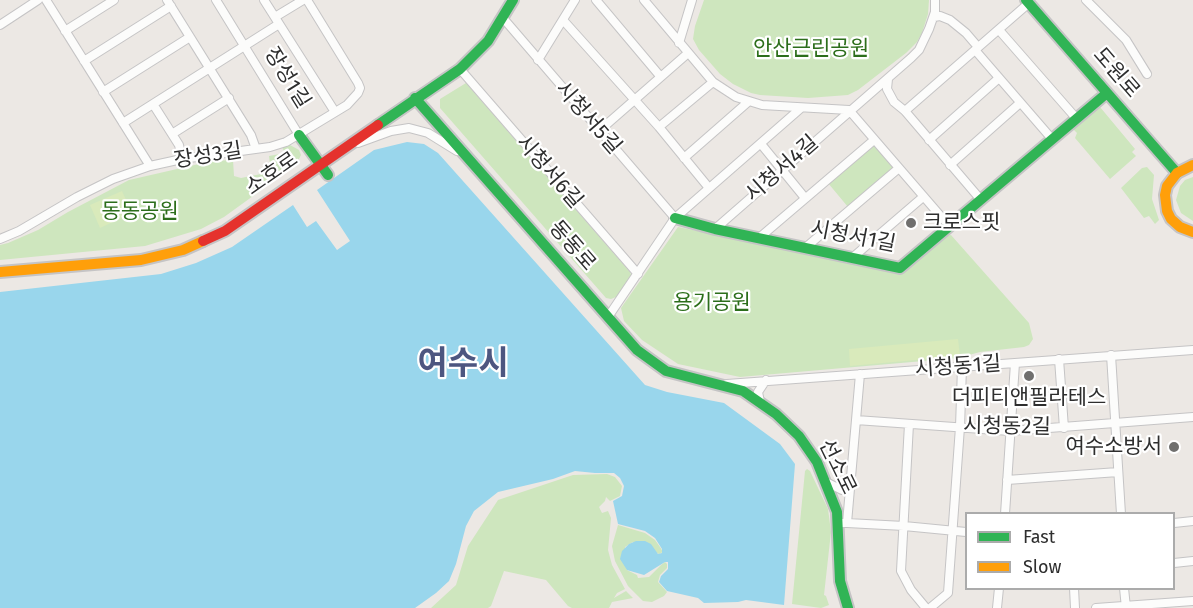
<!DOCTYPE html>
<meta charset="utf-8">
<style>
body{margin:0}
#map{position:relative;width:1193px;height:608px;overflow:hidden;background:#ece8e4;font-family:"Fira Sans",sans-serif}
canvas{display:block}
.legend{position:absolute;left:965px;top:512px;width:210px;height:78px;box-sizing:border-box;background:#fff;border:2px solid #ababab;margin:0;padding:8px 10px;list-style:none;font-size:18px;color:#2e2e2e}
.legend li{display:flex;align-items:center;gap:12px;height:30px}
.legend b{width:30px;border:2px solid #ababab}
</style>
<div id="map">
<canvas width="1193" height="608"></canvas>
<ul class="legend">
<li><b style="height:8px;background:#30b455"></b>Fast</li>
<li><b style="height:8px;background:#ff9f0a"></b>Slow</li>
</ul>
</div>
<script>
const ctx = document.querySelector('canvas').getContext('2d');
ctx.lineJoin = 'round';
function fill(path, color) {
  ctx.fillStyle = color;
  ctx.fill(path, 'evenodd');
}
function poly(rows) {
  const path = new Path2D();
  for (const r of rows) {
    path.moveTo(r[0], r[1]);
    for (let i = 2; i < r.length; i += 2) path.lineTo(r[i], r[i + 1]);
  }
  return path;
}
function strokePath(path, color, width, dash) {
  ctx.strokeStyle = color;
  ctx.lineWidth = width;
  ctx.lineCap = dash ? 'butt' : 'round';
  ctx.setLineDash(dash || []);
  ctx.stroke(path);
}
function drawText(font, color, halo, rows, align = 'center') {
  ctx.font = font + ' "Fira Sans","Noto Sans KR",sans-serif';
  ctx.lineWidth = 4.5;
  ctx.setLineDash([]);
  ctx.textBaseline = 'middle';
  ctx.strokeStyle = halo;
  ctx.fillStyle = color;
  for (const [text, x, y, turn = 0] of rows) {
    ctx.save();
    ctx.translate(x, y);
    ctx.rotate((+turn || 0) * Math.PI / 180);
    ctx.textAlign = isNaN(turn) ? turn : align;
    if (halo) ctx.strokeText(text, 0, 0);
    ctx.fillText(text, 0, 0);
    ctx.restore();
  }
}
const green = poly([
 [704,0,929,0,928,14,922,33,917,42,906,53,858,90,848,95,808,98,760,95,751,93,733,84,720,74,699,50,693,39,695,26],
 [466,83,630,272,632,277,616,297,611,299,606,298,440,108,440,99],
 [1100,107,1135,149,1132,152,1136,156,1110,179,1075,138,1077,133,1073,129,1097,108],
 [290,145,299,150,301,155,296,165,224,217,201,229,145,246,0,260,0,245,8,243,38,230,68,212,129,180,212,161,233,160,234,176,241,178,271,172,269,156,285,153,282,147],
 [876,145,893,165,893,169,848,207,828,183,872,146],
 [1147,167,1154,175,1152,199,1159,220,1155,224,1149,216,1144,218,1121,188,1142,168],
 [1193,177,1193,221,1181,213,1176,200,1180,186,1185,180],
 [678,227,903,273,946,236,951,235,1029,323,1033,339,1029,345,1024,347,980,352,958,358,740,377,678,364,642,340,624,321,621,308],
 [807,469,810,471,828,509,831,532,824,595,826,596,829,605,821,608,792,604,805,471],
 [607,474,615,477,622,486,620,496,610,501,606,497,605,501,599,507,602,513,608,511,611,518,608,550,612,565,625,589,617,593,614,598,626,591,633,598,612,602,609,608,572,608,568,606,546,580,504,571,491,606,488,608,431,608,456,585,468,546,498,500,573,475],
 [618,525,645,533,655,540,660,547,663,552,659,554,633,542,625,547,627,570,637,575,638,578,649,577,661,565,665,562,667,564,667,568,660,575,658,582,667,592,664,596,652,602,643,601,628,586,615,561,612,546]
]);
const pitch = poly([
 [122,191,132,213,100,228,90,205],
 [958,339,960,356,850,366,849,349]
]);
const water = poly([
 [407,142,424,144,438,153,645,385,667,392,724,403,780,444,795,464,784,605,746,600,738,602,704,603,698,598,667,591,659,582,661,576,668,569,668,562,665,562,644,575,627,570,620,559,622,551,629,544,636,541,645,541,651,544,658,554,662,553,662,549,655,538,645,531,618,524,613,501,622,496,624,486,620,478,614,473,595,473,575,471,553,479,498,492,474,511,466,526,456,564,449,581,436,593,415,608,0,608,0,292,161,274,196,263,232,247,293,205,307,227,316,221,337,250,350,241,317,190,374,150]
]);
const street = poly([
 [46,0,150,166],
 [167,0,251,135,256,149],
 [216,0,299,135],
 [264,0,335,112],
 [596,0,660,76],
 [644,0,713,82,736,97,762,105,849,110,950,227],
 [1086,0,1126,40,1147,74],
 [275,17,303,0],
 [934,17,940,16,950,20,966,33,978,47],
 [503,18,675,218],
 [563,20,659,127,709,188],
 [0,25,38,0],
 [999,30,1076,118],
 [65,31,114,0],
 [679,43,692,0],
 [975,50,1052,139],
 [538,60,575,0],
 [84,61,171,6],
 [460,69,638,274],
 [888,79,887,89,894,102,905,111,981,200],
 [103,92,190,37],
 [153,104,179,145,182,159],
 [905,111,1029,3],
 [123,123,279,24],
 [659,127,713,82],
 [599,131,687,54],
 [172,134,229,98],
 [929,140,999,78],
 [358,143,391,131,409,128,428,133,457,151],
 [761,144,805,198],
 [684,158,748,102],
 [950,165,1020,103],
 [715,229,911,58,919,50,929,29,935,12,935,0],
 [759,238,874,140],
 [0,239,19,231,77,197,113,179,150,166,182,159,270,147,286,142,347,105,358,93,360,88,358,83,307,0],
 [805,248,899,168],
 [852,258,923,197],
 [608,317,675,218,801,108],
 [1111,355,1121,514],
 [1059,359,1064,428],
 [727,384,1193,350],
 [760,402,758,392,766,380],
 [856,420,1010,431,1193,417],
 [909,424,901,571,911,590,926,608],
 [1007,480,1118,472],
 [826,482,842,490,851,486],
 [1005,514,1015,363],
 [839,523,847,523,860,374],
 [847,523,904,526,966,532],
 [1174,523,1193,521],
 [1174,563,1193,561],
 [1074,588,1075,608],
 [1124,588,1126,608],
 [930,608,948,593,960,427,962,367],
 [997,608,999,588],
 [1096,608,1193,601]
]);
const fast = poly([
 [1026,0,1177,173],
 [415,98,637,350,666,371,743,391,776,414,799,436,817,462,837,512,840,581,848,608],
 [378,125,460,69,488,41,513,0],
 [299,135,328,175],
 [675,218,715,229,900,268,1107,93]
]);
const slow = poly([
 [1193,165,1177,173,1167,186,1165,195,1167,211,1171,219,1180,227,1193,232],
 [0,272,141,260,183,250,203,241]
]);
const jam = poly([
 [203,241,225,231,378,125]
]);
const markers = [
 [911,223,6,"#706f6e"],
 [1029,376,6,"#706f6e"],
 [1174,447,6,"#706f6e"]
];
const parkNames = [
 ["안산근린공원",811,49],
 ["동동공원",140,212],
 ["용기공원",712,303]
];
const streetNames = [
 ["도원로",1116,73,49],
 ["장성1길",287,78,58],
 ["시청서5길",588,118,49],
 ["장성3길",208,156,-9],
 ["시청서4길",782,169,-41],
 ["시청서6길",549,172,49],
 ["소호로",272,174,-35],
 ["시청서1길",853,237,11],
 ["동동로",572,246,49],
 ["시청동1길",958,367,-4],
 ["시청동2길",1007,427,1],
 ["선소로",837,467,64]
];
const poiNames = [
 ["크로스핏",923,223],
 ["더피티앤필라테스",1029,398,"center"],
 ["여수소방서",1162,447,"right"]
];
const townNames = [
 ["여수시",463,365]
];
fill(green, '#cee6be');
fill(pitch, '#d9eabb');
fill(water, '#99d6ec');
strokePath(street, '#c5c4c5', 10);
strokePath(fast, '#c5c4c5', 14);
strokePath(slow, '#c5c4c5', 14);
strokePath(jam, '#c5c4c5', 14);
strokePath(street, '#fcfcfb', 8);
strokePath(fast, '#30b455', 10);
strokePath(slow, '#ff9f0a', 10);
strokePath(jam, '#e5322d', 10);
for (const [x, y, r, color] of markers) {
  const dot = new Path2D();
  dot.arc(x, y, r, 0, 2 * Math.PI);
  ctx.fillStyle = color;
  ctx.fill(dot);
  strokePath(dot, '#fff', 2);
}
drawText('21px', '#2c6e1b', '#fff', parkNames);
drawText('21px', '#2e2e2e', '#fff', streetNames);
drawText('21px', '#2e2e2e', '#fff', poiNames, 'left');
drawText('bold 33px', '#4d5680', '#fff', townNames);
</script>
